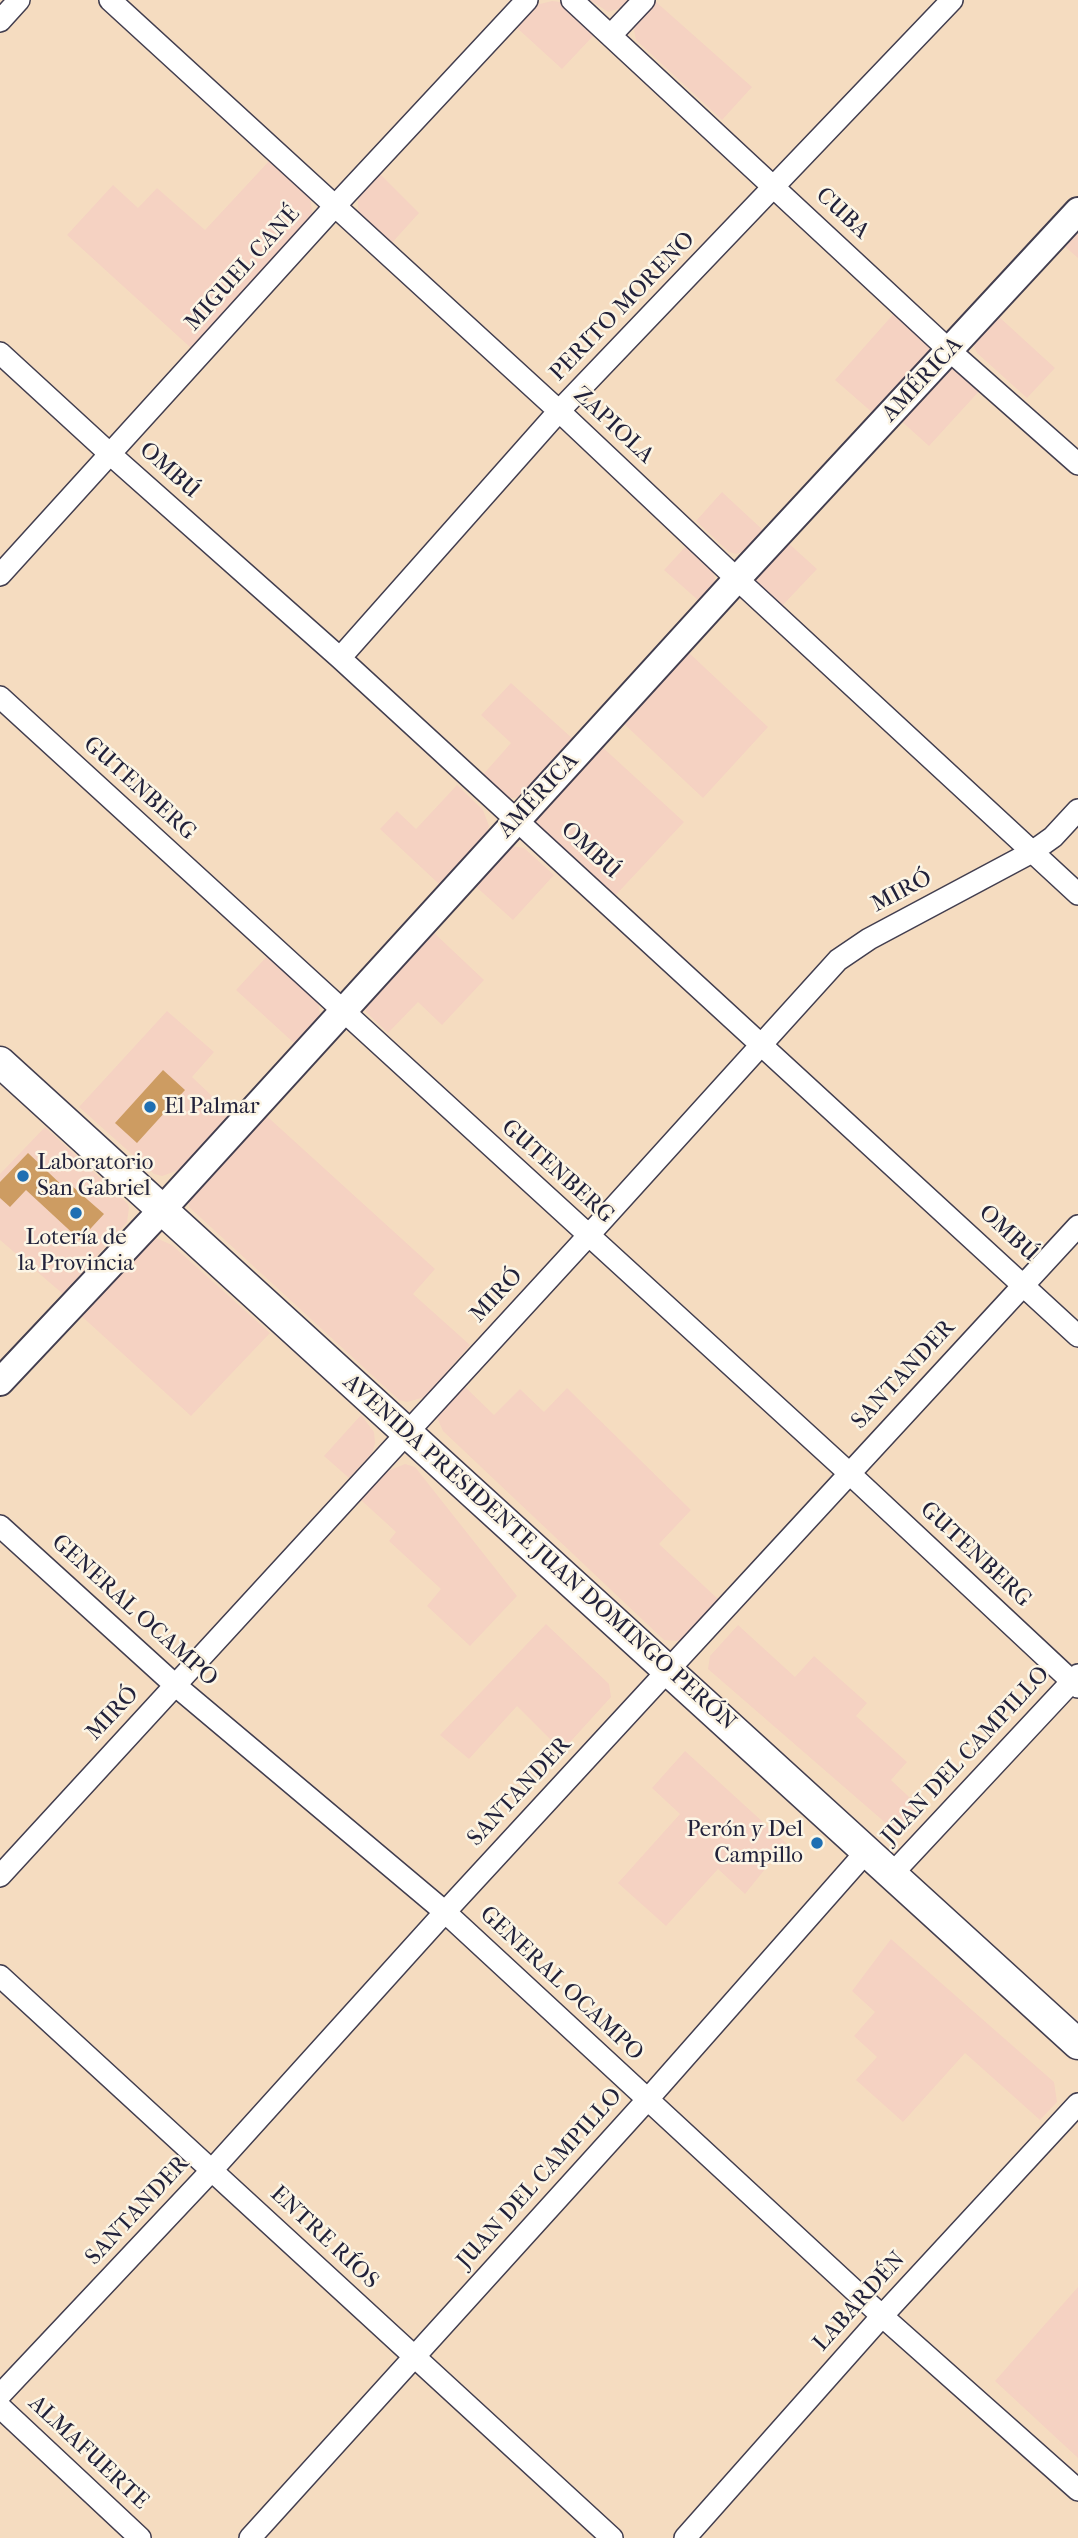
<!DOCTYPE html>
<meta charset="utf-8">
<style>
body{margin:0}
canvas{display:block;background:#f5dcc0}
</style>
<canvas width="1078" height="2538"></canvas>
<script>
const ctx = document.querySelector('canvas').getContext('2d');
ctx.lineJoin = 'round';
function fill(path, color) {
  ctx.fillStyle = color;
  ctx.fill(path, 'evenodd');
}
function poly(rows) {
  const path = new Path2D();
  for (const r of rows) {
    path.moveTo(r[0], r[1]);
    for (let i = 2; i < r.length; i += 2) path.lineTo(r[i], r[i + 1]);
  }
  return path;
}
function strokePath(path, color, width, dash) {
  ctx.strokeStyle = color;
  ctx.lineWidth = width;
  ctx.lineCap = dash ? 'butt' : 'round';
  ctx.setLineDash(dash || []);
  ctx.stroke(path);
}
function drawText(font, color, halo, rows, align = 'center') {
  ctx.font = font + ' "IM FELL French Canon",serif';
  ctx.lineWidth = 5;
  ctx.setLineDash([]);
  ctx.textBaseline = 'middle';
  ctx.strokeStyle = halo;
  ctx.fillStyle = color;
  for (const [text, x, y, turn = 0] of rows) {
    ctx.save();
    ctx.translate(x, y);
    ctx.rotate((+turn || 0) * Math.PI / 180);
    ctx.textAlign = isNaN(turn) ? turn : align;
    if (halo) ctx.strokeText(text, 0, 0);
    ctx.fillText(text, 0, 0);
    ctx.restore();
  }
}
const built = poly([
 [590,0,631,0,624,7,608,12],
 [552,1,560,2,595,34,562,69,516,27,536,5],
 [655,1,752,87,722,120,636,40,634,30,636,22],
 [270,160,310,197,313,217,191,348,67,235,113,185,138,208,157,188,205,230],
 [379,173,419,213,390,245,362,219,358,212,358,196],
 [1078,225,1078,258,1062,244],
 [897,310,929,345,929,353,874,414,835,380],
 [997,315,1055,368,1027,398,977,353,974,347,974,340],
 [952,368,960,370,982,388,929,446,899,419,944,371],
 [722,492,765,532,748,550,736,554,729,552,696,521],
 [786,541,817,569,780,608,755,584,755,579],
 [687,545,711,568,715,578,714,584,699,601,664,570],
 [687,651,768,727,703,798,622,722],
 [511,683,573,739,520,796,514,798,501,798,480,778,511,743,481,715],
 [599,744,684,822,612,899,532,824,532,815],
 [457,785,483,810,489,826,487,833,439,884,380,829,397,811,416,829],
 [511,846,524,848,554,875,513,920,473,884],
 [431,930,484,980,442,1025,418,1002,388,1033,366,1012,366,999],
 [270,953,318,1000,320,1016,295,1044,236,990],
 [167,1011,214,1052,192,1077,231,1114,179,1170,162,1176,154,1174,79,1107],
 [260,1110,435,1269,413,1294,470,1345,425,1397,407,1402,399,1400,189,1207,188,1198],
 [45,1127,128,1204,129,1208,127,1222,63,1294,0,1240,0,1174],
 [156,1238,172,1245,270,1333,191,1416,77,1312,147,1239],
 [462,1384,494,1415,520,1389,544,1412,567,1388,691,1510,659,1544,719,1600,683,1639,676,1641,664,1640,443,1431,436,1415],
 [361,1415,374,1432,375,1443,372,1453,349,1478,324,1456],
 [405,1464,415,1467,517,1596,470,1646,427,1606,441,1589,389,1541,396,1532,361,1500,388,1471],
 [546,1624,609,1684,611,1697,562,1751,517,1706,469,1759,440,1735],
 [738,1625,795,1677,814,1656,867,1703,856,1716,907,1762,891,1780,925,1812,906,1832,896,1832,708,1669,710,1656],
 [685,1751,786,1843,745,1894,718,1869,666,1926,618,1883,680,1814,652,1788],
 [891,1939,1054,2082,1057,2102,1040,2120,965,2053,903,2122,856,2080,877,2057,854,2036,875,2012,852,1991],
 [1078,2287,1078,2458,995,2381]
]);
const building = poly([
 [163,1070,185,1090,137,1143,115,1123],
 [28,1153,68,1191,72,1186,104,1214,80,1240,26,1190,10,1207,0,1198,0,1182]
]);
const minor = poly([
 [110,0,559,411,737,579,1078,894],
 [572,0,950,351,1078,464],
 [0,21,19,0],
 [611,35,644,0],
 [0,353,110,454,340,658,1078,1336],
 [0,575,335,206,527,0],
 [340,658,559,411,952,0],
 [0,697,849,1473,1078,1687],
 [0,1526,175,1685,445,1912,882,2316,1078,2490],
 [892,1874,1078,1675],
 [0,1876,588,1236,838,960,869,939,1032,852,1053,837,1078,810],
 [0,1976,612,2538],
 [0,2395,212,2170,445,1912,1078,1226],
 [0,2407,140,2538],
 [250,2538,648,2099,866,1852],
 [685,2538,882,2316,1078,2104]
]);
const tertiary = poly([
 [0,1382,161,1211,737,579,1078,211]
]);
const secondary = poly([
 [0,1062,1078,2044]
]);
const markers = [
 [150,1107,7,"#1f6fb2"],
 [23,1176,7,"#1f6fb2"],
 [76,1213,7,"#1f6fb2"],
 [817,1843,7,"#1f6fb2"]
];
const streetNames = [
 ["CUBA",842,214,43],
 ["MIGUEL CANÉ",243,269,-48],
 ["PERITO MORENO",623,307,-46],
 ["AMÉRICA",923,380,-47],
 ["ZAPIOLA",613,426,43],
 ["OMBÚ",169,471,42],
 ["GUTENBERG",139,789,42],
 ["AMÉRICA",539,796,-47],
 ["OMBÚ",590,851,43],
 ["MIRÓ",902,892,-28],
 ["GUTENBERG",557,1172,42],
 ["OMBÚ",1008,1234,43],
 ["MIRÓ",497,1296,-47],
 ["SANTANDER",904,1375,-47],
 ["AVENIDA PRESIDENTE JUAN DOMINGO PERÓN",539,1553,42],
 ["GUTENBERG",975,1555,43],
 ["GENERAL OCAMPO",134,1611,42],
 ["MIRÓ",113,1714,-47],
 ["JUAN DEL CAMPILLO",966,1756,-47],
 ["SANTANDER",520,1792,-47],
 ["GENERAL OCAMPO",561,1984,43],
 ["JUAN DEL CAMPILLO",540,2179,-48],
 ["SANTANDER",138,2211,-47],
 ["ENTRE RÍOS",324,2238,43],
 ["LABARDÉN",860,2302,-48],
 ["ALMAFUERTE",88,2453,43]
];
const poiNames = [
 ["El Palmar",164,1107],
 ["Laboratorio",37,1163],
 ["San Gabriel",37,1189],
 ["Lotería de",76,1238,"center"],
 ["la Provincia",76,1264,"center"],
 ["Perón y Del",803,1830,"right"],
 ["Campillo",803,1856,"right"]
];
fill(built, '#f5d2c2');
fill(building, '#cd9c62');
strokePath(minor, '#423e4f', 24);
strokePath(tertiary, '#423e4f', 30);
strokePath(secondary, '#423e4f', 33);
strokePath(minor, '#fff', 21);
strokePath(tertiary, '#fff', 26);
strokePath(secondary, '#fff', 30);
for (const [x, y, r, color] of markers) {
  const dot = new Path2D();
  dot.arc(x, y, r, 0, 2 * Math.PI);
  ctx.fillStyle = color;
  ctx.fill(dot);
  strokePath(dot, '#fcf5e5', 2.5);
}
drawText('23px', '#22223b', '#fcf5e5', streetNames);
drawText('23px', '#22223b', '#fcf5e5', poiNames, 'left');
</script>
